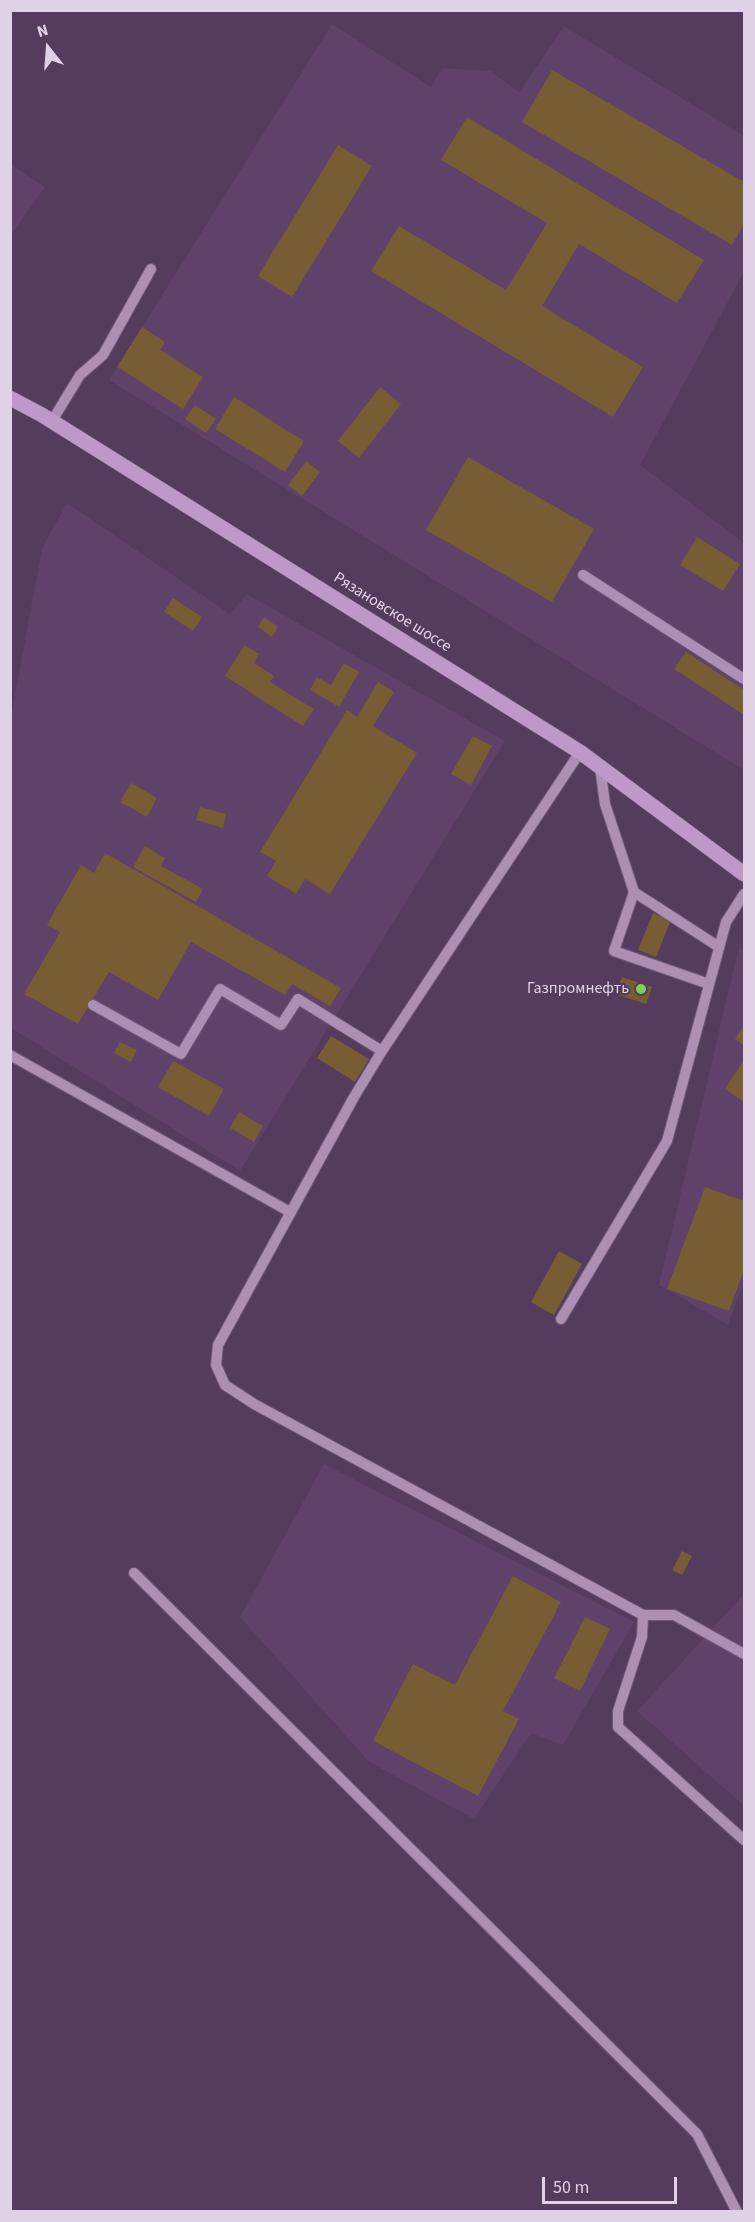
<!DOCTYPE html>
<meta charset="utf-8">
<style>
body{margin:0}
#map{position:relative;width:755px;height:2222px;overflow:hidden;background:#553b5d;font-family:"Source Sans 3",sans-serif}
canvas{display:block}
.frame{position:absolute;inset:0;border:12px solid #e1d1e6;pointer-events:none}
.north{position:absolute;left:18px;top:18px;width:60px;height:60px;-webkit-text-stroke:4px #553b5d;paint-order:stroke;rotate:343deg;font-size:16px;font-weight:700;line-height:24px;text-align:center;color:#e1d1e6}
.north::after{content:'';display:block;margin:auto;width:21px;height:27px;background:#e1d1e6;clip-path:polygon(50% 0,100% 100%,50% 72%,0 100%)}
.scale{position:absolute;left:542px;top:2177px;width:135px;height:27px;box-sizing:border-box;border:3px solid #e1d1e6;border-top:0;padding-left:8px;font-size:18px;line-height:21px;white-space:nowrap;color:#e1d1e6;-webkit-text-stroke:4px #553b5d;paint-order:stroke}
</style>
<div id="map">
<canvas width="755" height="2222"></canvas>
<div class="frame"></div>
<div class="north">N</div>
<div class="scale">50 m</div>
</div>
<script>
const ctx = document.querySelector('canvas').getContext('2d');
ctx.lineJoin = 'round';
function fill(path, color) {
  ctx.fillStyle = color;
  ctx.fill(path, 'evenodd');
}
function poly(rows) {
  const path = new Path2D();
  for (const r of rows) {
    path.moveTo(r[0], r[1]);
    for (let i = 2; i < r.length; i += 2) path.lineTo(r[i], r[i + 1]);
  }
  return path;
}
function strokePath(path, color, width, dash) {
  ctx.strokeStyle = color;
  ctx.lineWidth = width;
  ctx.lineCap = dash ? 'butt' : 'round';
  ctx.setLineDash(dash || []);
  ctx.stroke(path);
}
function drawText(font, color, halo, rows, align = 'center') {
  ctx.font = font + ' "Source Sans 3",sans-serif';
  ctx.lineWidth = 4.5;
  ctx.setLineDash([]);
  ctx.textBaseline = 'middle';
  ctx.strokeStyle = halo;
  ctx.fillStyle = color;
  for (const [text, x, y, turn = 0] of rows) {
    ctx.save();
    ctx.translate(x, y);
    ctx.rotate((+turn || 0) * Math.PI / 180);
    ctx.textAlign = isNaN(turn) ? turn : align;
    if (halo) ctx.strokeText(text, 0, 0);
    ctx.fillText(text, 0, 0);
    ctx.restore();
  }
}
const built = poly([
 [332,24,431,87,442,68,490,71,519,92,564,26,744,136,744,272,640,465,744,543,744,770,109,380],
 [11,165,45,187,11,235],
 [67,503,230,614,247,594,505,741,240,1171,11,1028,11,717,42,548],
 [739,947,744,951,744,1281,728,1325,659,1285],
 [324,1464,634,1622,563,1745,531,1733,474,1819,369,1762,240,1617],
 [744,1594,744,1806,637,1711]
]);
const building = poly([
 [552,70,744,182,744,224,732,245,522,122],
 [467,117,704,260,677,303,579,244,542,306,643,367,613,417,371,271,399,226,506,290,547,223,441,160],
 [338,145,372,166,292,297,258,276],
 [142,327,165,342,160,350,203,377,183,409,117,367],
 [380,387,401,404,359,458,338,441],
 [234,397,304,441,285,472,215,429],
 [195,405,216,419,206,433,185,419],
 [468,457,594,529,552,602,426,530],
 [306,461,320,472,302,496,288,485],
 [697,537,740,564,723,591,680,565],
 [173,598,202,617,193,631,164,612],
 [264,617,278,627,272,637,258,627],
 [245,645,259,654,254,663,274,676,270,682,314,709,303,726,225,676],
 [686,652,744,690,744,715,674,669],
 [344,663,359,672,339,707,310,690,317,677,331,685],
 [378,682,394,692,373,726,417,753,330,894,305,879,296,894,267,876,276,861,260,852,347,710,357,717],
 [473,736,492,746,471,785,451,774],
 [131,783,157,798,147,817,120,802],
 [200,807,226,814,223,828,196,820],
 [145,846,165,858,161,866,203,889,196,902,133,867],
 [105,853,341,988,330,1006,292,984,285,995,191,942,158,1000,109,972,78,1024,24,994,60,932,47,925,81,865,94,873],
 [653,913,671,920,656,957,638,950],
 [622,977,652,987,646,1004,616,994],
 [744,1025,744,1045,735,1039],
 [331,1036,369,1059,355,1082,317,1058],
 [120,1042,137,1050,131,1062,114,1053],
 [744,1060,744,1102,725,1089],
 [173,1061,224,1089,209,1116,158,1087],
 [239,1112,263,1126,254,1142,230,1128],
 [705,1187,744,1201,744,1270,729,1311,667,1289],
 [559,1251,582,1264,554,1315,531,1302],
 [682,1551,692,1556,682,1575,672,1570],
 [513,1576,561,1602,503,1711,519,1719,478,1796,373,1741,413,1664,455,1685],
 [585,1617,610,1629,580,1691,554,1678]
]);
const minor = poly([
 [52,421,80,375,103,355,151,269],
 [583,575,744,679],
 [580,752,382,1051,354,1097,218,1345,216,1365,225,1385,254,1404,643,1615,642,1637,618,1711,618,1727,744,1840],
 [600,767,605,804,634,892,614,951,709,984],
 [634,892,719,947],
 [93,1005,181,1054,220,989,281,1025,298,999,382,1051],
 [10,1055,290,1212],
 [561,1319,667,1141,726,922,744,894],
 [134,1573,697,2134,737,2212],
 [643,1615,674,1615,744,1654]
]);
const major = poly([
 [10,398,42,415,580,752,744,874]
]);
const markers = [
 [641,989,6,"#79d157"]
];
const streetNames = [
 ["Рязановское шоссе",392,613,32]
];
const poiNames = [
 ["Газпромнефть",629,989]
];
fill(built, '#604169');
fill(building, '#765d34');
strokePath(minor, '#6f5976', 12);
strokePath(major, '#6f5976', 16);
strokePath(minor, '#ad8fb6', 10);
strokePath(major, '#be98c9', 15);
for (const [x, y, r, color] of markers) {
  const dot = new Path2D();
  dot.arc(x, y, r, 0, 2 * Math.PI);
  ctx.fillStyle = color;
  ctx.fill(dot);
  strokePath(dot, '#553b5d', 2);
}
drawText('16px', '#e1d1e6', '#553b5d', streetNames);
drawText('16px', '#e1d1e6', '#553b5d', poiNames, 'right');
</script>
